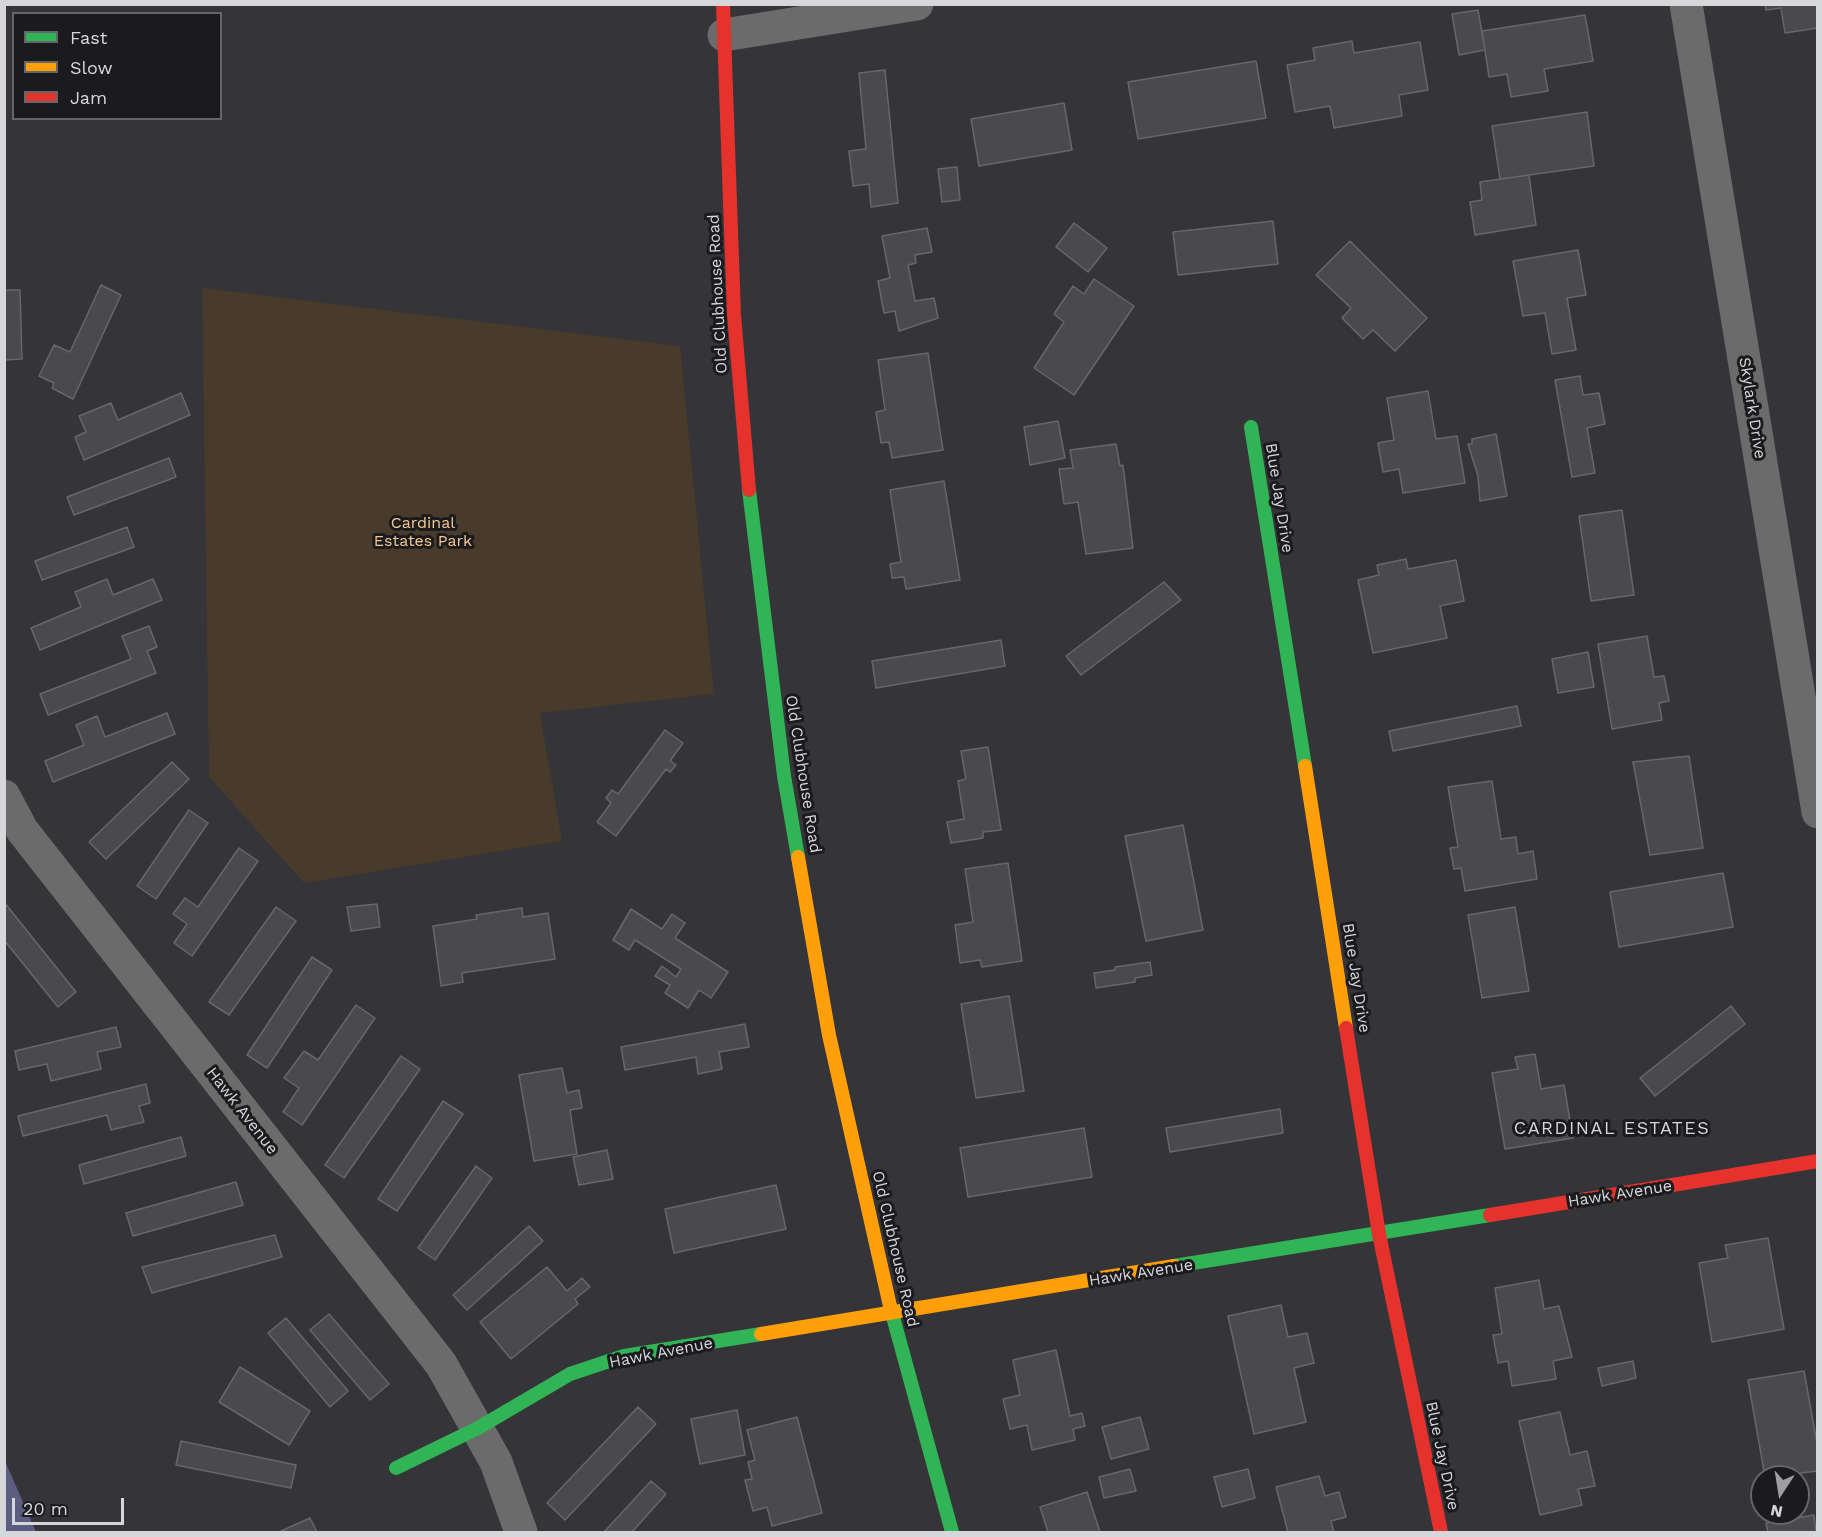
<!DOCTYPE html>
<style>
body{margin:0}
#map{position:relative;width:1822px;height:1537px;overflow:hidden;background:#343439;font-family:"Work Sans",sans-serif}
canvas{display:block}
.frame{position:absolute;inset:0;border:6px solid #d6d7db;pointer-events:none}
.legend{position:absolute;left:12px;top:12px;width:210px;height:108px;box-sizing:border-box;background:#1b1b1e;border:2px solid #66666a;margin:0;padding:8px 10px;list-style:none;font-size:18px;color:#d6d7db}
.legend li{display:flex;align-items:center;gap:12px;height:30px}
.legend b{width:30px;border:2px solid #66666a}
.north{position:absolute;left:1750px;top:1465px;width:60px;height:60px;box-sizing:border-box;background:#1b1b1e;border:2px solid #66666a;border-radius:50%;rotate:192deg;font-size:16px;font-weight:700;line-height:24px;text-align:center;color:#d6d7db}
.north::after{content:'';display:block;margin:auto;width:21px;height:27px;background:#9d9ea2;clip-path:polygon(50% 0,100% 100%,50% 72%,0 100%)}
.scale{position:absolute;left:12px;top:1498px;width:112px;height:27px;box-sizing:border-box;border:3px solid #d6d7db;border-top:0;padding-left:8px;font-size:18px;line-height:21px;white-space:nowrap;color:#d6d7db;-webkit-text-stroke:4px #1b1b1e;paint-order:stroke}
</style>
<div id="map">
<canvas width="1822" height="1537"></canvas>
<div class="frame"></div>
<ul class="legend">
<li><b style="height:8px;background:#30b455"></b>Fast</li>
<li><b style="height:8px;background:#ff9f0a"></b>Slow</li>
<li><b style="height:8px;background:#e5322d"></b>Jam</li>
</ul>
<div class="north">N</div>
<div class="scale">20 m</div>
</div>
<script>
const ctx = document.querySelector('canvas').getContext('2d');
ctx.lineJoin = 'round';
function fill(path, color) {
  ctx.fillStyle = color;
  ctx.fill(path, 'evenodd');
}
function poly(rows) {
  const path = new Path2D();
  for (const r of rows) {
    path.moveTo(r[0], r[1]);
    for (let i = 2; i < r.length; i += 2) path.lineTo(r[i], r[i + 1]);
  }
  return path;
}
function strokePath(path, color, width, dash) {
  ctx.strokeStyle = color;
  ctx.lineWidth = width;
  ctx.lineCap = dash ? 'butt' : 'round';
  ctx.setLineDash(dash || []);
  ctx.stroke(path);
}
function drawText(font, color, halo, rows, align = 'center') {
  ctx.font = font + ' "Work Sans",sans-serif';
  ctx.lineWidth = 6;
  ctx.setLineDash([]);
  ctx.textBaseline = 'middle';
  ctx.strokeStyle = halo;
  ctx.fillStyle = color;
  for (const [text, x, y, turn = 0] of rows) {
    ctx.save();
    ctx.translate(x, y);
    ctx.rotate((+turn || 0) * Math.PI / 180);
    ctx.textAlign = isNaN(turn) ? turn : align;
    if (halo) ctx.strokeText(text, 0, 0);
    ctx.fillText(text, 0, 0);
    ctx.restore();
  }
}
const green = poly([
 [202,288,680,346,714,694,540,713,562,841,304,883,209,777]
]);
const water = poly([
 [4,1461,5,1461,36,1532,5,1532]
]);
const building = poly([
 [1765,4,1818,4,1818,28,1785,33,1781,8,1766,10,1765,4],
 [1478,10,1485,50,1459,55,1452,14,1478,10],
 [1585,15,1593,61,1544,69,1548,91,1511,97,1507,74,1489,77,1482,31,1585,15],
 [1352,41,1354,53,1420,42,1428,90,1399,95,1402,116,1334,128,1330,106,1295,112,1287,65,1315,60,1313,48,1352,41],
 [1256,61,1266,118,1138,139,1128,82,1256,61],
 [885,70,898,203,871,207,869,184,853,186,849,151,866,149,859,73,885,70],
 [1064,103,1072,150,979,166,971,119,1064,103],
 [1587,112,1594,166,1500,179,1492,126,1587,112],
 [957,167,960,200,942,202,938,169,957,167],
 [1529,175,1536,225,1475,235,1470,202,1482,200,1480,182,1529,175],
 [1273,221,1278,264,1178,275,1173,232,1273,221],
 [1074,223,1107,248,1088,272,1056,247,1074,223],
 [927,228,932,252,915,255,916,263,908,265,915,301,934,298,938,318,899,331,895,311,884,313,878,281,890,278,882,236,927,228],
 [1350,241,1427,318,1395,351,1373,330,1363,339,1342,318,1351,308,1316,275,1350,241],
 [1578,250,1586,295,1567,298,1576,350,1552,354,1545,313,1523,316,1513,261,1578,250],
 [1094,279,1134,306,1074,395,1034,368,1064,322,1054,314,1073,286,1084,294,1094,279],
 [101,285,121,295,73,399,52,388,54,383,39,376,54,345,70,352,101,285],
 [4,290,20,290,22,359,4,360,4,290],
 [928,353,943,450,892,458,889,442,881,443,876,412,885,410,878,360,928,353],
 [1580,376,1583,395,1599,393,1605,424,1587,428,1595,473,1572,477,1555,380,1580,376],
 [1428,391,1436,439,1457,436,1465,483,1403,493,1399,469,1383,472,1378,443,1394,440,1387,398,1428,391],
 [181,393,190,415,84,460,75,437,86,432,79,416,111,403,118,420,181,393],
 [1058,421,1065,458,1030,465,1024,427,1058,421],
 [1496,434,1507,496,1480,501,1478,476,1468,444,1472,444,1472,439,1496,434],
 [1116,444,1120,466,1123,465,1133,548,1086,554,1078,502,1064,504,1059,469,1073,468,1070,450,1116,444],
 [169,458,176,477,74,515,67,497,169,458],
 [944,481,960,580,906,589,904,577,892,578,890,564,901,562,890,490,944,481],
 [1622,510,1634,595,1591,601,1579,516,1622,510],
 [127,527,134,547,42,580,35,561,127,527],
 [1406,559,1408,569,1456,560,1464,601,1440,606,1447,638,1373,653,1358,580,1379,575,1377,565,1406,559],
 [107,579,113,595,153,579,162,600,40,650,31,628,81,607,75,592,107,579],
 [1164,582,1181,600,1081,675,1066,656,1164,582],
 [149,626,157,647,147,651,156,673,48,715,40,694,131,659,122,636,149,626],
 [1647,636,1654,677,1664,676,1669,701,1659,703,1662,720,1612,729,1598,644,1647,636],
 [1001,640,1005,666,876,688,872,661,1001,640],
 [1588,652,1594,687,1558,693,1552,659,1588,652],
 [1517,706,1521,726,1393,751,1389,731,1517,706],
 [167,713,175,734,53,782,45,761,84,745,76,725,97,716,105,737,167,713],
 [665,730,683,743,670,761,676,765,670,772,666,769,616,836,597,822,611,803,606,798,612,790,618,794,665,730],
 [988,747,1001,830,983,832,983,838,951,843,947,822,964,819,958,781,966,779,961,751,988,747],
 [1689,756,1703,848,1650,855,1633,762,1689,756],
 [172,762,189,779,106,859,89,842,172,762],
 [1492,781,1501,839,1516,837,1518,854,1533,851,1537,879,1465,891,1461,868,1454,869,1450,848,1458,847,1448,787,1492,781],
 [189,810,208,823,156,899,137,886,189,810],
 [1183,825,1203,930,1146,941,1125,836,1183,825],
 [239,848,258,861,192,956,174,943,187,924,173,914,185,898,198,907,239,848],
 [1008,863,1022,961,982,967,980,960,960,963,955,925,973,922,965,869,1008,863],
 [1723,873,1733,927,1619,947,1610,892,1723,873],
 [4,902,76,992,58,1007,4,940,4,902],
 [377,904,380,927,351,931,347,907,377,904],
 [276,907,296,921,229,1015,209,1002,276,907],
 [1515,907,1529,991,1482,998,1468,915,1515,907],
 [522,908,523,917,548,913,555,959,462,973,463,982,441,986,433,926,477,919,476,915,522,908],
 [631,909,662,929,672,914,685,923,675,938,728,972,711,998,699,990,688,1008,665,993,670,985,655,976,662,966,676,977,681,969,635,940,629,950,613,940,631,909],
 [312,957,332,970,267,1068,247,1055,312,957],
 [1150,962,1152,975,1135,978,1135,982,1096,988,1094,973,1115,970,1115,967,1150,962],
 [1009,996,1024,1091,976,1098,961,1004,1009,996],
 [356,1005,375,1018,302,1125,283,1112,299,1088,284,1078,304,1051,318,1060,356,1005],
 [1731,1006,1745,1024,1655,1096,1640,1078,1731,1006],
 [745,1024,749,1047,719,1052,722,1069,698,1074,696,1057,625,1070,621,1047,745,1024],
 [116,1027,121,1047,97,1052,101,1069,51,1081,47,1064,19,1070,15,1051,116,1027],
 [1535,1054,1541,1089,1564,1085,1573,1138,1505,1149,1492,1073,1518,1069,1515,1057,1535,1054],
 [401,1056,420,1069,344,1178,325,1165,401,1056],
 [562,1068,567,1093,579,1090,582,1108,570,1110,577,1154,534,1161,519,1075,562,1068],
 [146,1084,150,1103,139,1106,144,1122,111,1130,107,1115,23,1136,18,1116,146,1084],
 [443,1101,463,1114,397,1211,378,1199,443,1101],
 [1280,1109,1283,1133,1170,1152,1166,1128,1280,1109],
 [1084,1128,1092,1177,968,1197,960,1148,1084,1128],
 [181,1137,186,1156,84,1184,79,1165,181,1137],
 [607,1150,613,1179,579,1185,573,1157,607,1150],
 [476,1166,492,1178,435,1260,418,1248,476,1166],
 [236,1182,243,1205,133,1236,126,1213,236,1182],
 [776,1185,786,1229,674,1253,665,1209,776,1185],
 [529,1226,543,1241,467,1310,453,1295,529,1226],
 [275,1235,282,1257,152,1293,142,1267,275,1235],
 [1768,1238,1784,1329,1712,1342,1699,1263,1728,1258,1725,1245,1768,1238],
 [547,1267,567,1291,582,1278,590,1287,575,1299,578,1304,511,1359,480,1322,547,1267],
 [1539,1280,1544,1309,1559,1306,1572,1357,1553,1361,1556,1379,1512,1386,1508,1361,1498,1363,1493,1335,1502,1334,1495,1288,1539,1280],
 [1281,1305,1288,1337,1307,1333,1314,1363,1294,1368,1306,1422,1254,1434,1228,1316,1281,1305],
 [329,1314,389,1384,370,1400,310,1330,329,1314],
 [286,1318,348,1391,330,1407,268,1333,286,1318],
 [1056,1350,1070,1416,1082,1413,1085,1426,1073,1429,1075,1440,1032,1450,1027,1425,1010,1429,1003,1399,1020,1395,1013,1360,1056,1350],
 [1633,1361,1636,1378,1602,1386,1598,1368,1633,1361],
 [240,1367,310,1411,289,1445,219,1402,240,1367],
 [1804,1371,1818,1449,1818,1471,1765,1477,1748,1380,1804,1371],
 [638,1407,656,1424,565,1520,547,1503,638,1407],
 [737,1410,745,1455,700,1464,691,1419,737,1410],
 [1560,1412,1570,1455,1587,1451,1595,1486,1578,1489,1582,1505,1540,1515,1519,1421,1560,1412],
 [797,1417,822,1513,772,1526,767,1507,753,1511,745,1480,752,1479,748,1462,755,1460,747,1430,797,1417],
 [1140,1417,1149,1449,1111,1459,1102,1427,1140,1417],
 [181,1441,296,1465,291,1488,176,1465,181,1441],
 [1130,1469,1136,1491,1104,1498,1099,1477,1130,1469],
 [1248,1469,1255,1498,1222,1507,1214,1477,1248,1469],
 [1319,1476,1325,1496,1339,1492,1346,1517,1331,1521,1334,1532,1288,1532,1276,1487,1319,1476],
 [651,1481,666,1494,632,1532,604,1532,651,1481],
 [1087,1492,1100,1532,1048,1532,1040,1507,1087,1492],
 [1814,1515,1816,1532,1768,1532,1766,1523,1814,1515],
 [310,1518,317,1532,279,1532,310,1518]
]);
const street = poly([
 [1686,4,1818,812],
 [724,35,917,4],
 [4,796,22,830,441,1364,496,1462,521,1532]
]);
const fast = poly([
 [1251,427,1305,766],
 [749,490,784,776,798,857],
 [1174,1266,1490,1215],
 [890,1306,952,1532],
 [396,1468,478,1428,570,1374,624,1356,761,1334]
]);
const slow = poly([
 [1305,766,1346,1028],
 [798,857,829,1035,890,1306],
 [761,1334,1174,1266]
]);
const jam = poly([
 [723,4,734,315,749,490],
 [1346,1028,1379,1234,1441,1532],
 [1490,1215,1818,1161]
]);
const streetNames = [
 ["Old Clubhouse Road",718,294,-93],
 ["Skylark Drive",1752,408,81],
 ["Blue Jay Drive",1279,498,81],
 ["Old Clubhouse Road",803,774,81],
 ["Blue Jay Drive",1356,978,81],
 ["Hawk Avenue",242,1111,52],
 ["Hawk Avenue",1620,1194,-9],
 ["Old Clubhouse Road",895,1249,77],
 ["Hawk Avenue",1141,1273,-9],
 ["Hawk Avenue",661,1353,-11],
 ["Blue Jay Drive",1442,1456,78]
];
const parkNames = [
 ["Cardinal",423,523],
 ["Estates Park",423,541]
];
const neighbourhoodNames = [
 ["CARDINAL ESTATES",1612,1129]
];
fill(green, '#483b2b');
fill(water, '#5b5e81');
fill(building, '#4a4a4e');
strokePath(building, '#67676b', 1.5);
strokePath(street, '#6b6b6b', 33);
strokePath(fast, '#30b455', 14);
strokePath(slow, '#ff9f0a', 14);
strokePath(jam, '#e5322d', 14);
drawText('16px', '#d6d7db', '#1b1b1e', streetNames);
drawText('16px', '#f6c98f', '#1b1b1e', parkNames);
ctx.letterSpacing = '1.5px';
drawText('18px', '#d6d7db', '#1b1b1e', neighbourhoodNames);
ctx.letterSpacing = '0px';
</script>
